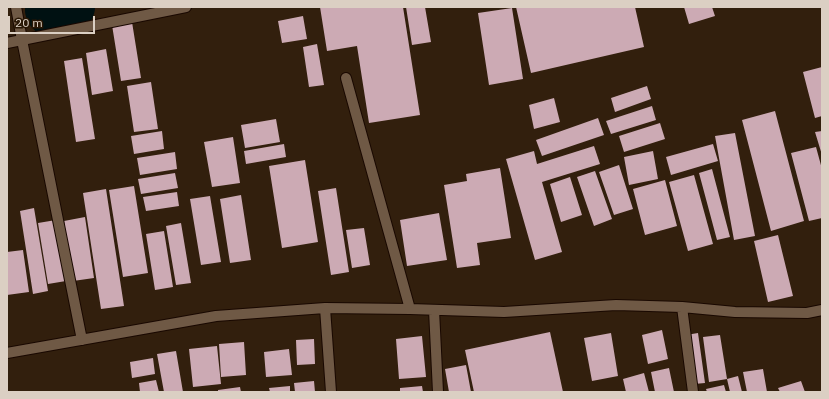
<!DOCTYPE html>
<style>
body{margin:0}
#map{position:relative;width:829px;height:399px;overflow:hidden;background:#321f0d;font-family:"IBM Plex Sans",sans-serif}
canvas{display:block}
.frame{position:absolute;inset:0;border:8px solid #dbcfc3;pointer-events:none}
.scale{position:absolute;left:8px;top:16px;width:87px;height:18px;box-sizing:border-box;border:2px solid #dbcfc3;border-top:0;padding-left:5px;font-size:12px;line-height:14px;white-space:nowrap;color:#dbcfc3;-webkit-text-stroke:3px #281604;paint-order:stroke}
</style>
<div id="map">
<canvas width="829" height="399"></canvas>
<div class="frame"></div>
<div class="scale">20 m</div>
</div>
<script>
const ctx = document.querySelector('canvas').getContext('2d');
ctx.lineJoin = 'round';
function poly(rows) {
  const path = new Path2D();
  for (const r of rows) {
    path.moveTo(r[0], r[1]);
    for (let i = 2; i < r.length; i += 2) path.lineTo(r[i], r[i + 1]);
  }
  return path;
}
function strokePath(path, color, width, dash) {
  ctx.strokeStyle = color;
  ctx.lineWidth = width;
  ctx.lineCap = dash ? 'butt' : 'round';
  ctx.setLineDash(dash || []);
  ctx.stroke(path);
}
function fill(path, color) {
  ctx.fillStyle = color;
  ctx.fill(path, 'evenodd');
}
const river = poly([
 [51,10,69,7]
]);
const building = poly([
 [320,7,403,7,420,115,369,123,357,46,327,51],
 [406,7,425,7,431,42,412,45],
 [516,7,635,7,644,47,531,73],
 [684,7,712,7,715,16,689,24],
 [512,8,523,79,489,85,478,13],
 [303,16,307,39,282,43,278,21],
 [132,22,141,78,121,81,112,25],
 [317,44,324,85,309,87,303,47],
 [106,49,113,91,92,95,86,53],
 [82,58,95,139,76,142,64,61],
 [822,67,822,116,815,118,803,72],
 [151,82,158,129,134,132,127,86],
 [647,86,651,99,615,112,611,98],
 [554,98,560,122,534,129,529,105],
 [652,106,656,120,611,134,606,121],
 [775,111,804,221,771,231,742,120],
 [598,118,604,135,542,156,536,140],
 [276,119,280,142,245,148,241,125],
 [660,123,665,139,624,152,619,136],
 [162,131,164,149,134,154,131,136],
 [822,131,822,155,815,132],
 [735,133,755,236,734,240,715,136],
 [233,137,240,183,212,187,204,142],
 [284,144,286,157,246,164,244,151],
 [713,144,718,161,671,175,666,157],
 [594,146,600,164,542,182,562,252,535,260,506,159,534,151,537,164],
 [816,147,822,169,822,218,809,221,791,153],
 [653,151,658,179,629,185,624,157],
 [175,152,177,169,140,175,137,158],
 [305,160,318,242,282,248,269,166],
 [619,165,633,209,614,215,599,172],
 [500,168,511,238,477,243,480,265,457,268,444,185,467,181,466,174],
 [712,169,730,237,717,240,699,173],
 [595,171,612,219,594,226,577,177],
 [175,173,178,188,141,194,138,179],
 [694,175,713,244,688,251,669,182],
 [570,177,582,215,561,222,550,184],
 [665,180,677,226,645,235,633,189],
 [134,186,148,273,123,277,109,190],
 [336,188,349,272,331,275,318,191],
 [106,189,124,306,101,309,83,193],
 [177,192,179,206,146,211,143,197],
 [241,195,251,260,230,263,220,199],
 [210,196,221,262,201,265,190,199],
 [34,208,48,291,33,294,20,211],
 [439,213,447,260,407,266,400,220],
 [85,217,94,278,73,281,64,221],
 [56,220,66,281,48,284,38,223],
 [181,223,191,283,176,285,166,226],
 [364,228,370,265,352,268,346,230],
 [164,231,173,287,155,290,146,234],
 [778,235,793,296,768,302,754,241],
 [23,250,29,292,7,295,7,252],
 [662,330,668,359,648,364,642,335],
 [550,332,563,392,474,392,465,350],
 [611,333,618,376,592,381,584,338],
 [698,333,705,383,694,384,686,335],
 [720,335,727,379,709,382,703,337],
 [422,336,426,377,399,379,396,339],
 [314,339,315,364,297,365,296,340],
 [244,342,246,375,221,377,219,344],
 [217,346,221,384,193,387,189,349],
 [289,349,292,375,266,377,264,352],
 [176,351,183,392,164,392,157,354],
 [153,358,155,374,132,378,130,362],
 [466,365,471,392,449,392,445,369],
 [669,368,674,392,655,392,651,372],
 [763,369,767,392,747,392,743,372],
 [644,373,649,392,626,392,623,379],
 [738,376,742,392,730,392,727,379],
 [156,380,159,392,140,392,139,383],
 [314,381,315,392,295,392,294,383],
 [801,381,805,392,780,392,778,388],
 [724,385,726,392,707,392,706,389],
 [290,386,290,392,270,392,269,388],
 [422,386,423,392,400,392,400,388],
 [240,387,241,392,218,392,218,390]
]);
const minor = poly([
 [16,7,22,40,82,340],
 [7,43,186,7],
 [346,78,410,309],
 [682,307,693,392],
 [325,308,331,392],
 [434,310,438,392],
 [7,353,216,316,325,308,410,309,504,312,616,305,682,307,735,312,807,313,822,310]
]);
strokePath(river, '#001112', 52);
fill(building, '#ccaab4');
strokePath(minor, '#190800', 12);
strokePath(minor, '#6f5945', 10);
</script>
